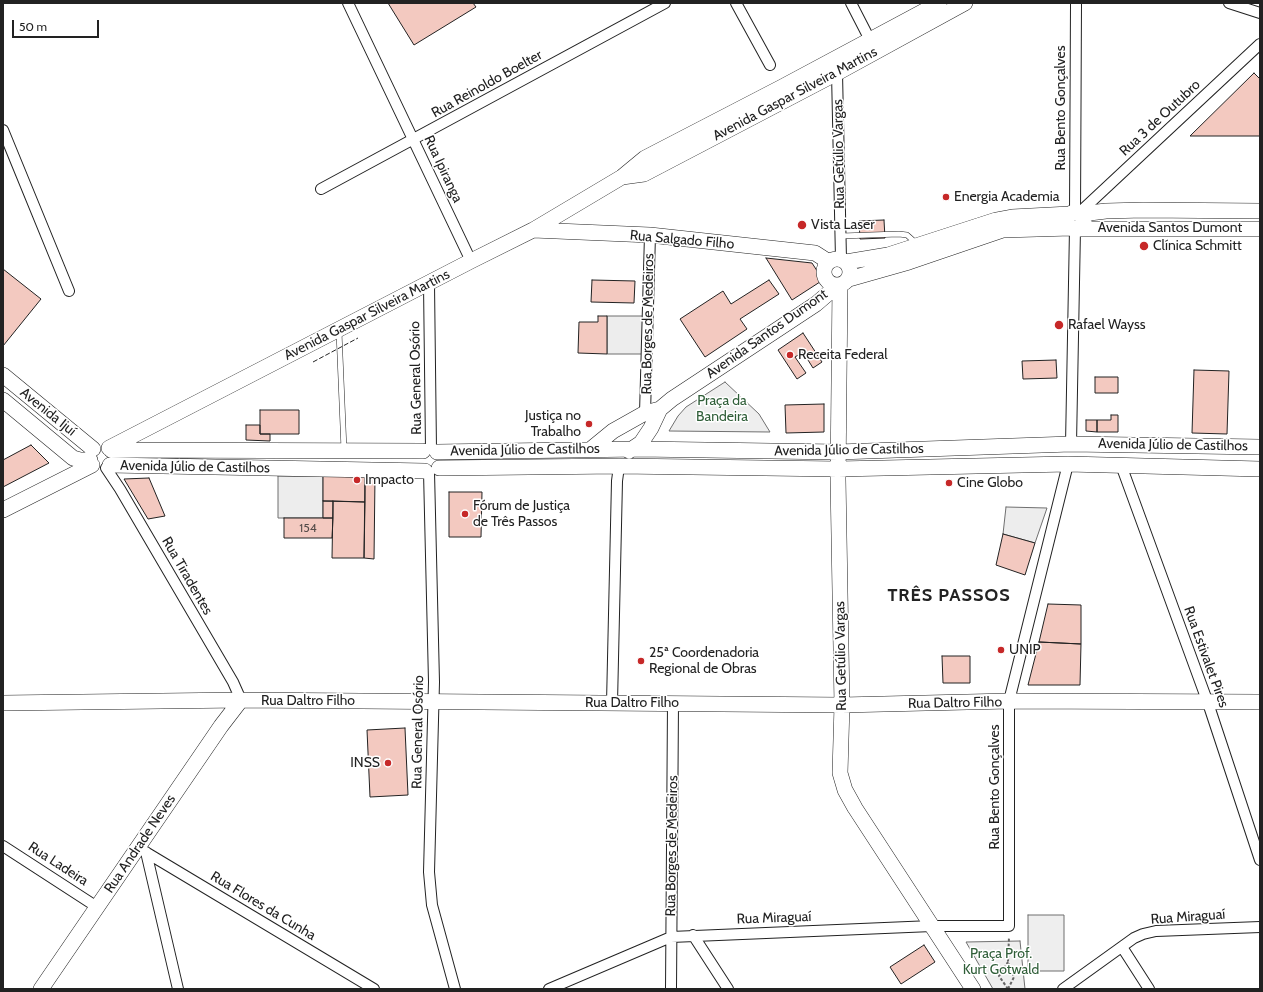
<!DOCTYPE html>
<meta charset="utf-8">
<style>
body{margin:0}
#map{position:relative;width:1263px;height:992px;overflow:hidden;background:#fff;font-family:Cabin,sans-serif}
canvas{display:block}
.frame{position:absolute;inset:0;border:4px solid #222;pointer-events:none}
.scale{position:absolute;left:12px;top:20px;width:87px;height:18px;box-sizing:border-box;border:2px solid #222;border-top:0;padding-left:5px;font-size:12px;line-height:14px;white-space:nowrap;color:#222;-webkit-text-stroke:3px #fff;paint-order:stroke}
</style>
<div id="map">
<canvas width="1263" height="992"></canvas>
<div class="frame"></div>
<div class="scale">50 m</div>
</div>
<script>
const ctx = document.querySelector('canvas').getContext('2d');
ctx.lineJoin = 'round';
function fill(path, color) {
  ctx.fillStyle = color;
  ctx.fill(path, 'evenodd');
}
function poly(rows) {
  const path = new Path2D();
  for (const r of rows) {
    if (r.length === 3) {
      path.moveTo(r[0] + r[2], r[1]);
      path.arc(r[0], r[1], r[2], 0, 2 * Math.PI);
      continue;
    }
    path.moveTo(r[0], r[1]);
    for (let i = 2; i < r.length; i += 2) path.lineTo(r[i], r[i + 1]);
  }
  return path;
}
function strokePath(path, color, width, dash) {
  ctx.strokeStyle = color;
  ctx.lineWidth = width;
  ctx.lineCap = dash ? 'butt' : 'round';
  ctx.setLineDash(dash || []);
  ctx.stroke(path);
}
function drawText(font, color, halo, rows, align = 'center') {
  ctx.font = font + ' Cabin,sans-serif';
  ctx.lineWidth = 3;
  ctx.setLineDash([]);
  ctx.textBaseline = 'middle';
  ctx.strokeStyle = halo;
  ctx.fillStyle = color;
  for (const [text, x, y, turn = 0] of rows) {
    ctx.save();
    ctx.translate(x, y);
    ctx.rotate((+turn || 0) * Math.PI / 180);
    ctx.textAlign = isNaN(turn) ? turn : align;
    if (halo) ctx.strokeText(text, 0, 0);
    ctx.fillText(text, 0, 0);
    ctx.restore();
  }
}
const green = poly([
 [725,382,759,414,770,432,669,431,678,416,686,407,725,382],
 [1028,915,1064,915,1064,971,1028,971,1028,915],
 [1020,941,1025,989,993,989,966,942,1020,941]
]);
const parking = poly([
 [607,316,648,316,647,354,607,354,607,316],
 [278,476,323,476,323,518,278,518,278,476],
 [1006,507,1047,508,1035,543,1003,534,1006,507]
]);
const building = poly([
 [388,3,473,3,476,7,414,45,388,3],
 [1254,73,1260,79,1260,136,1190,136,1254,73],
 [884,220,885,238,860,239,859,221,884,220],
 [766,258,812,263,823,280,792,300,766,258],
 [3,269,41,299,3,346,3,269],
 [592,280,635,281,634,303,591,302,592,280],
 [769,280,779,294,740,319,747,329,705,357,680,319,723,291,731,304,769,280],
 [598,316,607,316,607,354,578,353,579,322,598,322,598,316],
 [803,333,822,362,813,368,803,352,795,357,806,373,797,379,778,350,803,333],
 [1056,360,1057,378,1023,379,1022,361,1056,360],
 [1194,370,1229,371,1227,434,1192,433,1194,370],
 [1095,377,1118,377,1118,393,1095,393,1095,377],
 [824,404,824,432,786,433,785,405,824,404],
 [260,410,299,410,299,434,260,434,260,410],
 [1111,415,1118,415,1118,432,1097,432,1097,420,1111,420,1111,415],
 [1086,420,1097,420,1097,432,1086,431,1086,420],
 [246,425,260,425,260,434,270,434,270,441,246,440,246,425],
 [31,445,49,463,3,487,3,460,31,445],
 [323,476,365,477,365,502,323,501,323,476],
 [365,477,375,477,374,559,364,558,365,477],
 [149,478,165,516,148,519,124,479,149,478],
 [449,492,482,492,481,537,449,537,449,492],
 [323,501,333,501,333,518,323,518,323,501],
 [333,501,365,502,364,558,332,558,333,501],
 [284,518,333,518,332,538,284,538,284,518],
 [1003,534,1035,543,1025,575,996,565,1003,534],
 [1048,604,1081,605,1081,644,1039,642,1048,604],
 [1039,642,1081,644,1080,685,1028,685,1039,642],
 [942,656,970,656,970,683,943,683,942,656],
 [405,728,408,795,370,797,367,730,405,728],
 [924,945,935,962,901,984,890,967,924,945]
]);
const path = poly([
 [1008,989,1014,977,1008,962,1009,937],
 [1008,989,999,976,1008,962]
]);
const lane = poly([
 [841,236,899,234,907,235,916,243],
 [339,332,344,450]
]);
const street = poly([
 [348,3,471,261],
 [736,3,770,65],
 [851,3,870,40],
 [1229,3,1260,13],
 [837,73,841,259],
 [3,130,69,291],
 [321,189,665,3],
 [1075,212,1076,3],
 [1079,213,1260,44],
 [429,284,431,449],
 [645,413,650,235],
 [1071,444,1075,229],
 [1121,465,1208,703,1260,860],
 [106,468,120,489,233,682,241,700],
 [429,472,434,682,429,872,432,905,455,989],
 [612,703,617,481,619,466],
 [3,846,97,907],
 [137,847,374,989],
 [146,852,178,989],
 [693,935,728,989],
 [1122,947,1149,989],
 [549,989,671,937,932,926,1009,926,1009,701,1068,464],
 [671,989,673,703],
 [1063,989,1134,938,1143,934,1156,931,1260,927]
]);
const secondary = poly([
 [622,177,644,174,837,73,965,3],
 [1081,214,1106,211,1143,210,1260,211],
 [1079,228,1084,222,1083,217,1076,212,1071,213,1067,218,1067,223,1070,227,1075,229,1260,229],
 [533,230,650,235,815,253,829,262],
 [837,272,13],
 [846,262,888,255,996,220,1012,217,1070,214],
 [849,279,909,262,1003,230,1071,228],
 [840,285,838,479,842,705,840,773,845,790,855,808,973,989],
 [3,375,93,449],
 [3,400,73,458,80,460,90,460],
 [109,448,471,261,533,230,622,177,645,158,782,87,939,3],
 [591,449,613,431,645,413,660,409],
 [111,450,423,451],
 [629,451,641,443,651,428,660,409,672,399,816,304,838,285],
 [437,452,639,449,838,452,1071,444,1260,447],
 [110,465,425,471],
 [439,468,619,466,838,469,1068,464,1260,469],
 [3,510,92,465],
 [3,703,241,700,842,705,1009,701,1260,702],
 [41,989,221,726,241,700]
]);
const fence = poly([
 [313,362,358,338]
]);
const markers = [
 [946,197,4,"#c62828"],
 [802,225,5,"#c62828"],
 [1144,246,5,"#c62828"],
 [1059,325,5,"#c62828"],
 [790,355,4,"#c62828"],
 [589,424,4,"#c62828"],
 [357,480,4,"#c62828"],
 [949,483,4,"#c62828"],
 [465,514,4,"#c62828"],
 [1001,650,4,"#c62828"],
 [641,661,4,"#c62828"],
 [388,763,4,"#c62828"]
];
const numberNames = [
 ["154",308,528]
];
const streetNames = [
 ["Rua Reinoldo Boelter",487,84,-29],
 ["Avenida Gaspar Silveira Martins",795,94,-28],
 ["Rua Bento Gonçalves",1061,108,-90],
 ["Rua 3 de Outubro",1160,118,-43],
 ["Rua Getúlio Vargas",839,154,-91],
 ["Rua Ipiranga",443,169,65],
 ["Avenida Santos Dumont",1170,228],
 ["Rua Salgado Filho",682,240,5],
 ["Avenida Gaspar Silveira Martins",367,315,-27],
 ["Rua Borges de Medeiros",648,324,-89],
 ["Avenida Santos Dumont",767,334,-35],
 ["Rua General Osório",416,378,-91],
 ["Avenida Ijuí",48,412,39],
 ["Avenida Júlio de Castilhos",1173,445,1],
 ["Avenida Júlio de Castilhos",525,450,-1],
 ["Avenida Júlio de Castilhos",849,450,-1],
 ["Avenida Júlio de Castilhos",195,467,1],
 ["Rua Tiradentes",187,576,60],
 ["Rua Getúlio Vargas",841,656,-91],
 ["Rua Estivalet Pires",1206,657,70],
 ["Rua Daltro Filho",308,701],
 ["Rua Daltro Filho",632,703],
 ["Rua Daltro Filho",955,703,-1],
 ["Rua General Osório",418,732,-89],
 ["Rua Bento Gonçalves",995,787,-90],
 ["Rua Andrade Neves",140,844,-56],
 ["Rua Borges de Medeiros",672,846,-89],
 ["Rua Ladeira",58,864,33],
 ["Rua Flores da Cunha",263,906,31],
 ["Rua Miraguaí",1188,917,-4],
 ["Rua Miraguaí",774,918,-2]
];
const poiNames = [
 ["Energia Academia",954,197],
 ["Vista Laser",811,225],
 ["Clínica Schmitt",1153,246],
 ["Rafael Wayss",1068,325],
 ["Receita Federal",798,355],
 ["Justiça no",581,416,"right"],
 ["Trabalho",581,432,"right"],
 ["Impacto",365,480],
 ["Cine Globo",957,483],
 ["Fórum de Justiça",473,506],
 ["de Três Passos",473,522],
 ["UNIP",1009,650],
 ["25ª Coordenadoria",649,653],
 ["Regional de Obras",649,669],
 ["INSS",380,763,"right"]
];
const parkNames = [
 ["Praça da",722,401],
 ["Bandeira",722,417],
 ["Praça Prof.",1001,954],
 ["Kurt Gotwald",1001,970]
];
const districtNames = [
 ["TRÊS PASSOS",949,596]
];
fill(green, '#eee');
strokePath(green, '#6f6f6f', 1);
fill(parking, '#ededed');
strokePath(parking, '#6f6f6f', 1);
fill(building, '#f3c9c0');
strokePath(building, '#222', 1);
strokePath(lane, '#222', 6);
strokePath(street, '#222', 12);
strokePath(secondary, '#222', 16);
strokePath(path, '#646464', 2, [3, 2]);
strokePath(lane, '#fff', 5);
strokePath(street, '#fff', 10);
strokePath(secondary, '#fff', 15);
strokePath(fence, '#222', 1, [5, 2]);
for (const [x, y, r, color] of markers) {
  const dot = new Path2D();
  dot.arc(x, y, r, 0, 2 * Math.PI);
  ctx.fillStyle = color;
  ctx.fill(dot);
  strokePath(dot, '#fff', 1.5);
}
drawText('12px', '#564c4a', null, numberNames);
drawText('14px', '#222', '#fff', streetNames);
drawText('14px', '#222', '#fff', poiNames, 'left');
drawText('14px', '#2f5e38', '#fff', parkNames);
ctx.letterSpacing = '1px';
drawText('bold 18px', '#222', '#fff', districtNames);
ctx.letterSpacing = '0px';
</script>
